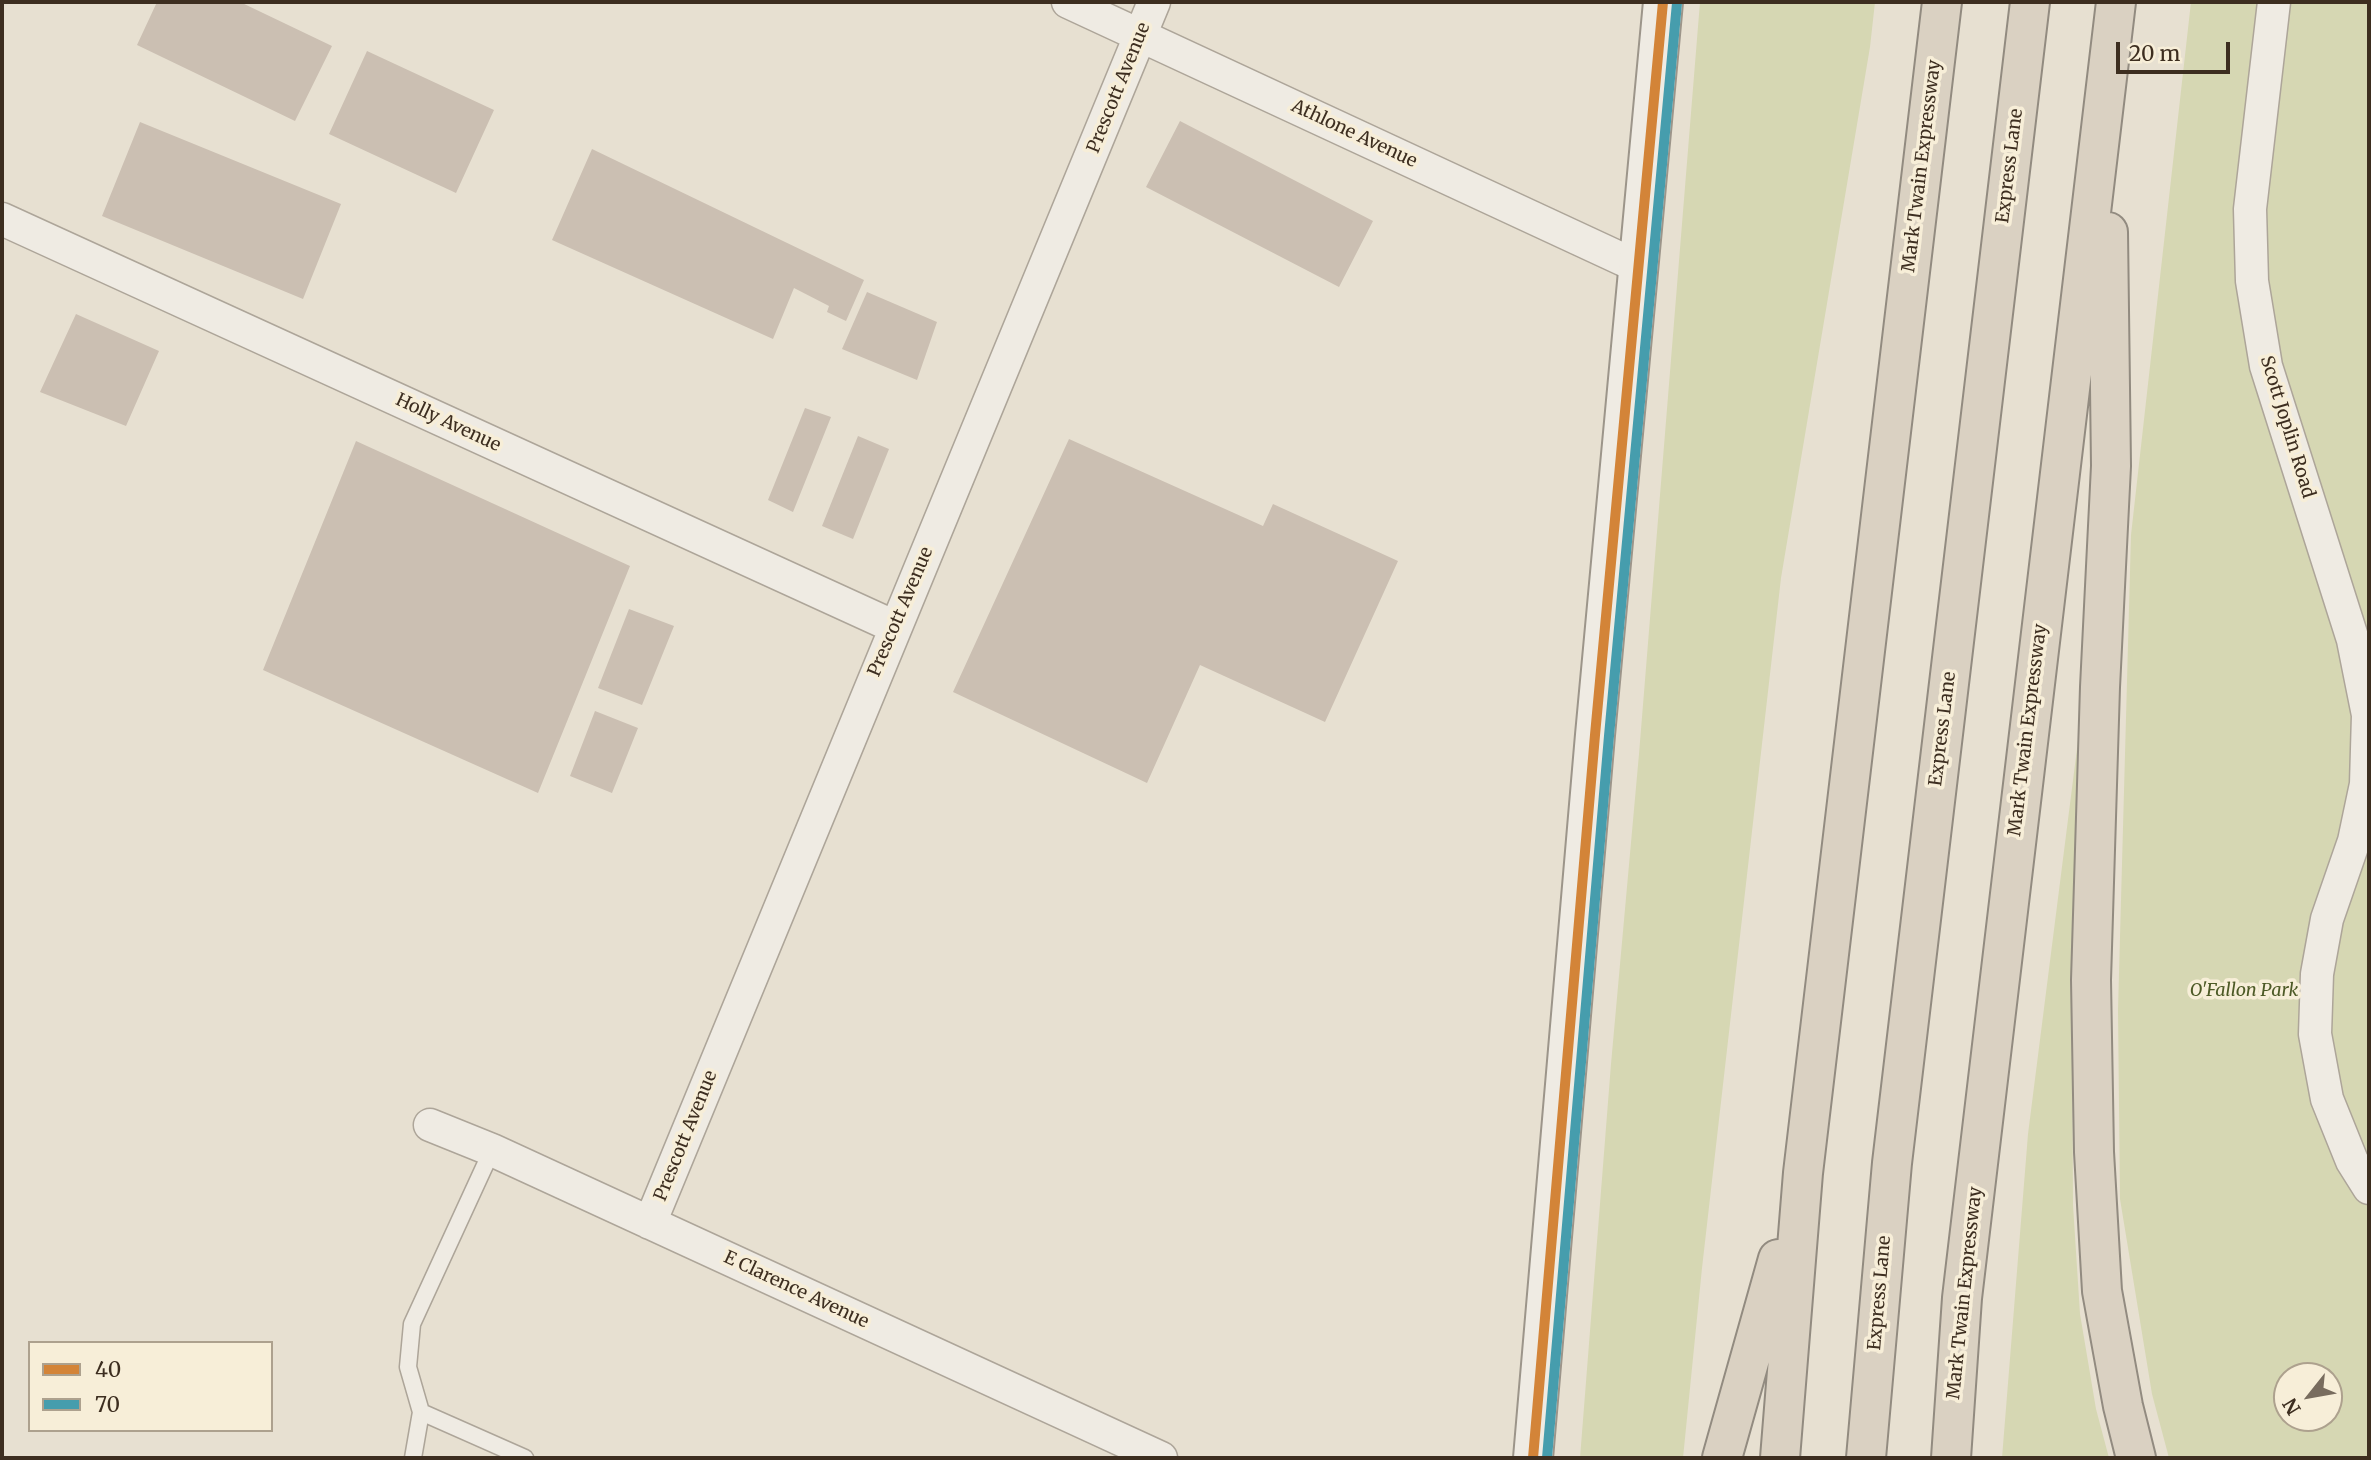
<!DOCTYPE html>
<style>
body{margin:0}
#map{position:relative;width:2371px;height:1460px;overflow:hidden;background:#e7e0d1;font-family:Merriweather,serif}
canvas{display:block}
.frame{position:absolute;inset:0;border:4px solid #3d2e20;pointer-events:none}
.legend{position:absolute;left:28px;top:1341px;width:245px;height:91px;box-sizing:border-box;background:#f7eed8;border:2px solid #ada18e;margin:0;padding:9px 12px;list-style:none;font-size:21px;color:#3d2e20}
.legend li{display:flex;align-items:center;gap:14px;height:35px}
.legend b{width:35px;border:2px solid #ada18e}
.north{position:absolute;left:2273px;top:1362px;width:70px;height:70px;box-sizing:border-box;background:#f7eed8;border:2px solid #ada18e;border-radius:50%;rotate:239deg;font-size:19px;font-weight:700;line-height:28px;text-align:center;color:#3d2e20}
.north::after{content:'';display:block;margin:auto;width:24px;height:32px;background:#786c5e;clip-path:polygon(50% 0,100% 100%,50% 72%,0 100%)}
.scale{position:absolute;left:2116px;top:42px;width:114px;height:32px;box-sizing:border-box;border:4px solid #3d2e20;border-top:0;padding-left:9px;font-size:21px;line-height:24px;white-space:nowrap;color:#3d2e20;-webkit-text-stroke:5px #f7eed8;paint-order:stroke}
</style>
<div id="map">
<canvas width="2371" height="1460"></canvas>
<div class="frame"></div>
<ul class="legend">
<li><b style="height:9px;background:#d38438"></b>40</li>
<li><b style="height:9px;background:#469dad"></b>70</li>
</ul>
<div class="north">N</div>
<div class="scale">20 m</div>
</div>
<script>
const ctx = document.querySelector('canvas').getContext('2d');
ctx.lineJoin = 'round';
function fill(path, color) {
  ctx.fillStyle = color;
  ctx.fill(path, 'evenodd');
}
function poly(rows) {
  const path = new Path2D();
  for (const r of rows) {
    path.moveTo(r[0], r[1]);
    for (let i = 2; i < r.length; i += 2) path.lineTo(r[i], r[i + 1]);
  }
  return path;
}
function strokePath(path, color, width, dash) {
  ctx.strokeStyle = color;
  ctx.lineWidth = width;
  ctx.lineCap = dash ? 'butt' : 'round';
  ctx.setLineDash(dash || []);
  ctx.stroke(path);
}
function drawText(font, color, halo, rows, align = 'center') {
  ctx.font = font + ' Merriweather,serif';
  ctx.lineWidth = 7;
  ctx.setLineDash([]);
  ctx.textBaseline = 'middle';
  ctx.strokeStyle = halo;
  ctx.fillStyle = color;
  for (const [text, x, y, turn = 0] of rows) {
    ctx.save();
    ctx.translate(x, y);
    ctx.rotate((+turn || 0) * Math.PI / 180);
    ctx.textAlign = isNaN(turn) ? turn : align;
    if (halo) ctx.strokeText(text, 0, 0);
    ctx.fillText(text, 0, 0);
    ctx.restore();
  }
}
const green = poly([
 [1700,2,1875,2,1870,47,1781,578,1702,1268,1683,1458,1580,1458,1611,1064,1639,754],
 [2191,2,2369,2,2369,1458,2169,1458,2152,1394,2120,1199,2118,1010,2131,535],
 [2287,1376,2329,1376,2329,1418,2287,1418],
 [2086,678,2072,1011,2073,1205,2080,1314,2096,1409,2109,1458,2002,1458,2028,1134]
]);
const building = poly([
 [157,2,240,2,332,46,295,121,137,45],
 [367,51,494,110,456,193,329,134],
 [1180,121,1373,221,1339,287,1146,187],
 [140,122,341,204,303,299,102,216],
 [592,149,864,280,846,321,827,312,829,306,794,288,773,339,552,240],
 [867,292,937,322,917,380,842,349],
 [76,314,159,351,126,426,40,392],
 [805,408,831,417,793,512,768,500],
 [858,436,889,449,853,539,822,526],
 [1069,439,1263,526,1273,504,1398,561,1325,722,1200,665,1147,783,953,692],
 [356,441,630,566,538,793,263,670],
 [629,609,674,626,642,705,598,688],
 [595,711,638,728,612,793,570,776]
]);
const service = poly([
 [492,1150,412,1324,408,1367,421,1412,525,1458],
 [413,1458,421,1412]
]);
const minor = poly([
 [1068,2,1639,267],
 [2274,2,2250,209,2252,281,2266,366,2353,640,2369,720],
 [2,219,895,627],
 [2368,715,2366,784,2354,841,2327,919,2317,974,2315,1034,2327,1099,2352,1161,2369,1188],
 [430,1125,492,1150,1161,1458],
 [650,1223,1154,2]
]);
const secondary = poly([
 [1533,1458,1595,735,1663,2]
]);
const motorway = poly([
 [2108,232,2111,466,2100,687,2091,980,2094,1152,2102,1291,2123,1406,2136,1458],
 [1722,1458,1778,1259],
 [1780,1458,1803,1173,1942,2],
 [1866,1458,1892,1163,2030,2],
 [1951,1458,1962,1298,2116,2]
]);
const bus1 = poly([
 [1533,1458,1595,735,1663,2]
]);
const bus2 = poly([
 [1547,1458,1609,736,1677,3]
]);
const streetNames = [
 ["Prescott Avenue",1119,88,-68],
 ["Athlone Avenue",1354,134,25],
 ["Mark Twain Expressway",1922,166,-83],
 ["Express Lane",2010,166,-83],
 ["Holly Avenue",448,423,25],
 ["Scott Joplin Road",2287,427,73],
 ["Prescott Avenue",901,612,-67],
 ["Express Lane",1943,729,-83],
 ["Mark Twain Expressway",2028,730,-83],
 ["Prescott Avenue",686,1136,-68],
 ["E Clarence Avenue",796,1290,25],
 ["Express Lane",1880,1293,-85],
 ["Mark Twain Expressway",1965,1293,-84]
];
const parkNames = [
 ["O'Fallon Park",2244,991]
];
fill(green, '#d6d7b3');
fill(building, '#cbbfb2');
strokePath(service, '#ada599', 19);
strokePath(minor, '#ada599', 35);
strokePath(secondary, '#9c958a', 42);
strokePath(motorway, '#928b80', 42);
strokePath(service, '#efebe3', 16);
strokePath(minor, '#efebe3', 32);
strokePath(secondary, '#efebe3', 38);
strokePath(motorway, '#dad1c2', 38);
strokePath(bus1, '#d38438', 10);
strokePath(bus2, '#469dad', 10);
drawText('18px', '#3d2e20', '#f7eed8', streetNames);
drawText('italic 18px', '#4d5a26', '#f7eed8', parkNames);
</script>
